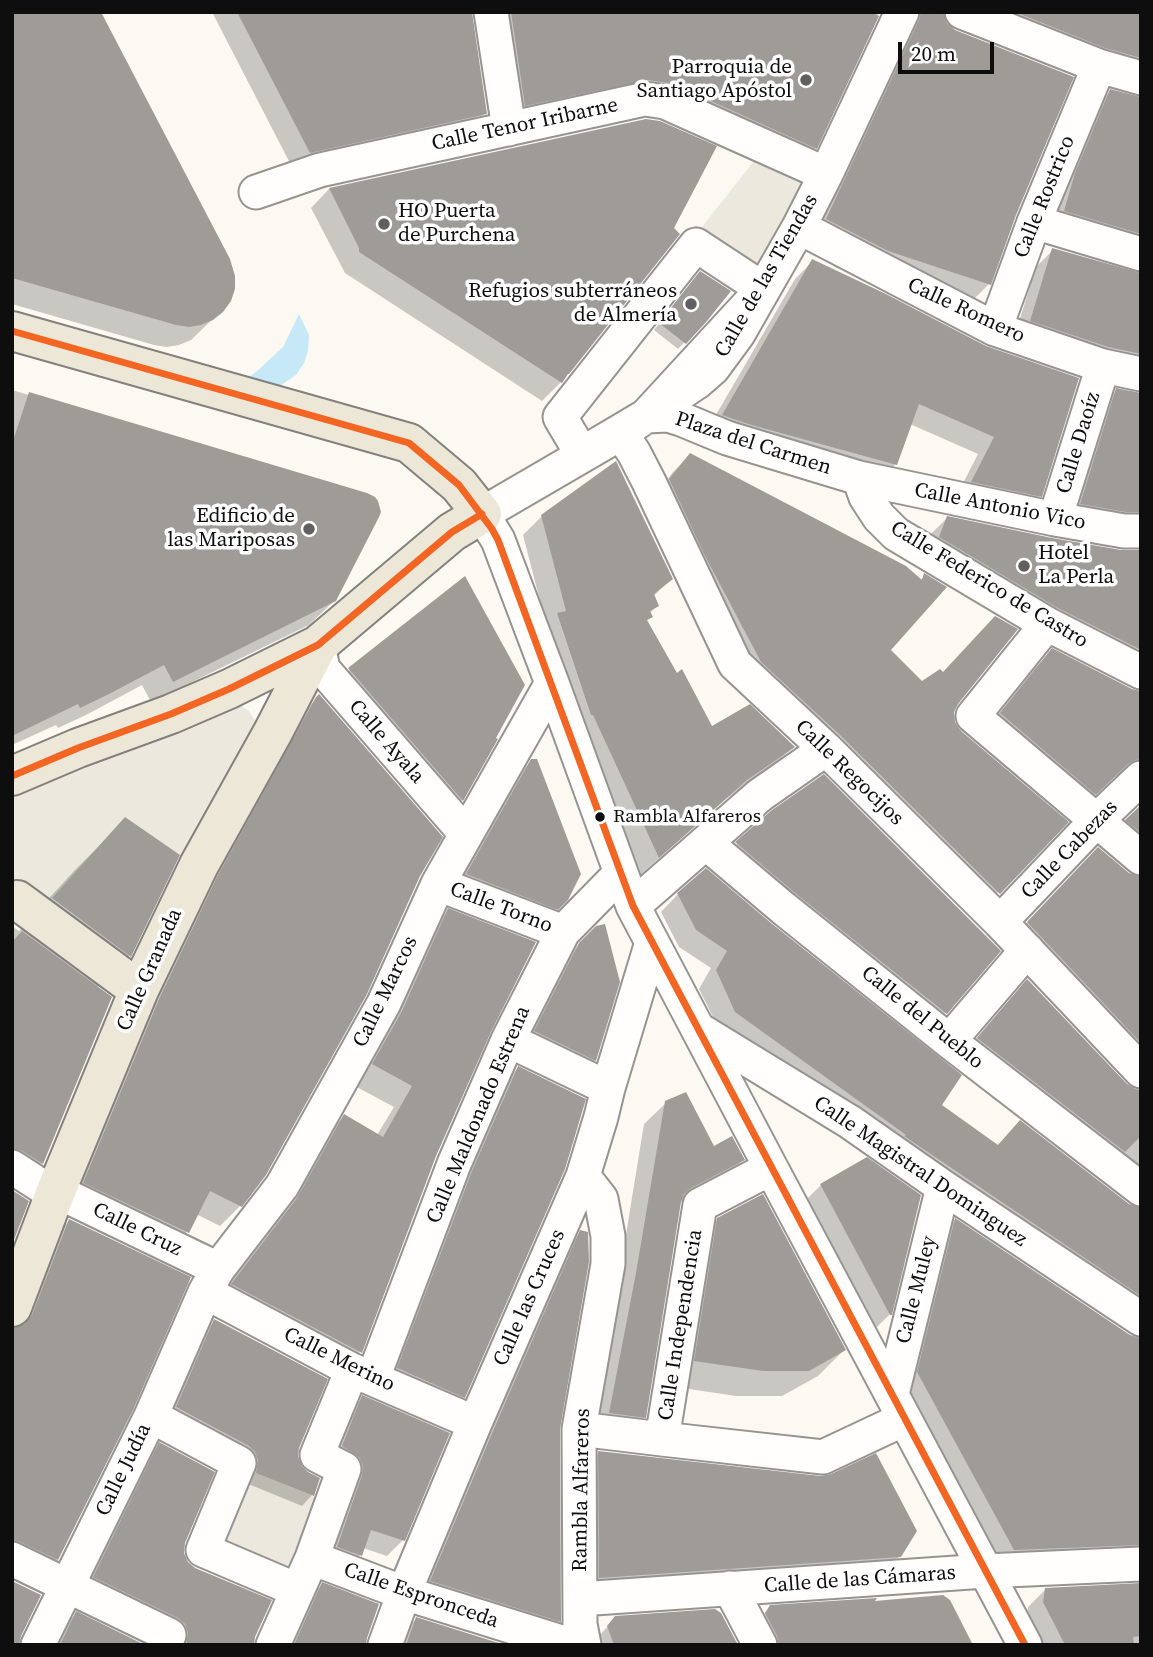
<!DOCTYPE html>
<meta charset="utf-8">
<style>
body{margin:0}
#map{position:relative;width:1153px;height:1657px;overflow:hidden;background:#fcf9f2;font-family:"Source Serif 4",serif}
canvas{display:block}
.frame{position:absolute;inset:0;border:14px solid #0e0e0e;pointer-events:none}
.scale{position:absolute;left:898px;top:42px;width:96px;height:32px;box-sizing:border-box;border:4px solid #0e0e0e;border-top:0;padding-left:9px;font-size:21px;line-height:24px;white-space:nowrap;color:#0e0e0e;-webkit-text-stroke:5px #fff;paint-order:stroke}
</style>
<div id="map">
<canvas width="1153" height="1657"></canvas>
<div class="frame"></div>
<div class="scale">20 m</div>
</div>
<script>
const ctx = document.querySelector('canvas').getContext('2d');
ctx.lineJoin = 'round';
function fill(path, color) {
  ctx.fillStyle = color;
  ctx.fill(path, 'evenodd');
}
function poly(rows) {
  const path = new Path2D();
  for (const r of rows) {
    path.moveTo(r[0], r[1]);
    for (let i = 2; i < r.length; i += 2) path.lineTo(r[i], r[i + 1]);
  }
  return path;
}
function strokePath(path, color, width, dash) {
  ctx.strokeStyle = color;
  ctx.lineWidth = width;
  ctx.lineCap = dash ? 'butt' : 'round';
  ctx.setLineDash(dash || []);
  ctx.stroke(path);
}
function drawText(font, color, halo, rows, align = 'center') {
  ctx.font = font + ' "Source Serif 4",serif';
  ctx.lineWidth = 7;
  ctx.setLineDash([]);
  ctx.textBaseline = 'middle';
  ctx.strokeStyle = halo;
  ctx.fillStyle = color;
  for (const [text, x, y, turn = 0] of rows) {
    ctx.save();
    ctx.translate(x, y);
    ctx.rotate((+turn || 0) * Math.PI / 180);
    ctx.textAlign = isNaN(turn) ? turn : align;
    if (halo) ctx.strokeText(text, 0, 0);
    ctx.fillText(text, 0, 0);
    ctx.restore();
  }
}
const plaza = poly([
 [761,152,810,175,758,286,691,241],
 [235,703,242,706,249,711,257,724,190,862,125,818,37,914,12,898,12,784],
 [247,1469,325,1501,294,1574,217,1539]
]);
const water = poly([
 [299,314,309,335,308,351,304,363,296,375,280,386,261,388,244,381,257,371,283,347]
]);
const shadow = poly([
 [12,12,221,311,191,340,179,345,167,347,154,345,12,304],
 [212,12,470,12,485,113,468,131,293,169],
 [482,12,879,12,815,148,798,165,655,101,508,122],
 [893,12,942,12,1015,214,989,284,972,301,809,237],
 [955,12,1141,12,1141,87],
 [1111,91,1141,98,1141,263,1048,228,1093,109],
 [646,120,561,382,542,401,345,273,311,208,329,189],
 [1053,250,1141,274,1141,383,1014,338,1036,267],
 [812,262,885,296,1040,496,1023,513,955,499,978,454,910,424,896,464,879,481,706,432,795,279],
 [694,279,706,320,678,349,654,330],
 [12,390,367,494,334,601,309,625,151,702,142,685,86,715,58,728,56,725,12,745],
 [1117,390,1141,394,1141,539,1064,521,1099,408],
 [690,455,920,580,925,576,888,650,922,683,956,703,952,712,953,723,959,732,1066,822,981,910,744,680,653,498,673,472],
 [542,516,671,578,653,597,657,606,649,614,651,616,646,621,677,676,711,728,793,747,774,765,726,799,640,875,574,732,523,535],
 [947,518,1121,552,1141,552,1141,680,930,535],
 [465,579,494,739,496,740,462,800,444,817,332,687,349,670],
 [1053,650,1132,691,1141,693,1141,787,1129,776,1117,776,1108,781,1077,811,984,732,1035,668],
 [319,696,240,1206,220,1226,196,1214,187,1232,167,1253,64,1203,139,1021,296,720],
 [532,761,566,898,537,928,447,894,511,781],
 [1141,806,1141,867,1110,838],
 [773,812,998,951,945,1013,931,1028,722,858],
 [125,820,129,956,97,988,110,998,42,1163,23,1182,12,1175,12,926,19,931,74,871],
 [1081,866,1128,874,1141,878,1141,1080,1011,940],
 [678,894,939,1105,997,1146,1020,1122,1129,1206,1141,1209,1141,1327,720,1031,699,989,711,968,679,947,661,912],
 [448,911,435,1156,360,1352,340,1372,213,1305,278,1220,325,1136,344,1116,377,1135,394,1107,353,1085,429,930],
 [597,927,595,1060,575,1080,515,1051,559,965],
 [1027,982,1126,1086,1141,1091,1141,1198,961,1056,1010,999],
 [518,1068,464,1397,451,1409,386,1381,460,1185,506,1080],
 [666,1103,714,1148,743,1160,722,1181,679,1203,644,1417,623,1438,589,1434,616,1296,644,1124],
 [821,1185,890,1314,870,1334,801,1205],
 [718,1219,844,1350,818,1376,782,1396,736,1396,669,1386,692,1245],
 [955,1220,1130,1337,1141,1340,1141,1572,997,1567,901,1390,938,1237],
 [69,1221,57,1559,38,1578,12,1565,12,1330,16,1331,50,1240],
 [581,1232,558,1429,559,1621,545,1635,417,1595,566,1247],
 [215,1321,298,1447,296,1457,312,1495,302,1506,246,1483,166,1418,204,1332],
 [363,1397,403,1540,387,1556,363,1548,360,1555,344,1571,322,1563,327,1462,347,1414],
 [160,1445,184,1542,182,1553,187,1563,254,1637,253,1645,167,1645,75,1596,141,1463],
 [599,1453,900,1556,881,1575,581,1596,581,1471],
 [323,1584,365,1645,285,1645,304,1603],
 [1141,1585,1141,1645,1040,1645,1027,1620,1028,1607,1046,1589],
 [872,1603,971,1645,755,1645,753,1625,771,1607],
 [76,1614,141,1645,51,1645,58,1632],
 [616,1618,736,1645,591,1644],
 [416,1619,500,1645,395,1645,397,1638]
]);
const building = poly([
 [12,12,101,12,230,259,235,276,235,289,231,301,223,312,213,320,201,325,189,327,176,325,12,278],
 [237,12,472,12,487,114,310,153],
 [511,12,871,12,879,16,817,149,673,84,648,80,525,106],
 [921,12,943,12,947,23,955,30,1074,77,1016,215,991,285,888,251,826,219,919,20],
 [1015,12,1141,12,1141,58,1105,48],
 [1110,89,1141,97,1141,234,1064,211,1075,173],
 [646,119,660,121,717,146,674,228,680,234,569,374,568,374,562,383,359,252,359,248,329,188],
 [1052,248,1141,273,1141,354,1108,347,1030,321],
 [812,259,886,294,986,346,1079,378,1042,497,971,482,994,437,919,404,897,465,748,424,722,415],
 [700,271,731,291,707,321,686,344,659,323],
 [1116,388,1141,393,1141,512,1126,512,1080,504],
 [29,392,367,493,375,497,378,501,381,512,379,517,336,601,173,682,164,665,109,694,80,708,78,704,12,736,12,444],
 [690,453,906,566,922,580,924,573,947,587,891,650,922,681,940,669,943,672,995,616,1018,629,958,704,954,712,955,722,961,731,1069,822,1000,894,840,735,761,662,704,554,669,479],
 [616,461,673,579,654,594,659,606,650,611,653,617,647,620,677,673,682,669,712,726,750,704,795,747,747,780,659,858,593,715,591,715,557,613,566,611,541,515],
 [947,516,1052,538,1121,550,1141,550,1141,650,1056,607,939,537],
 [465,576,525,685,496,738,498,739,463,801,348,668],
 [1052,648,1132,689,1141,691,1141,759,1136,760,1128,764,1096,795,1000,713],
 [319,694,443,837,420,876,367,994,266,1175,242,1207,210,1191,189,1233,83,1183,159,999,218,875,316,697],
 [531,759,537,759,581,874,568,900,558,910,466,874],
 [824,774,1001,951,947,1014,795,893,735,842,772,810],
 [1141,805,1141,833,1125,820],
 [125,817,180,855,131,957,52,898],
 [1098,847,1129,873,1141,877,1141,1043,1027,922],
 [706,868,771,923,962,1075,942,1105,998,1145,1020,1120,1129,1204,1141,1208,1141,1296,904,1136,906,1135,735,1012,716,970,727,951,696,930,677,893],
 [448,908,536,942,491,1032,436,1156,362,1353,231,1284,297,1198,344,1114,383,1137,412,1086,372,1064,402,1011],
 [605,924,620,982,596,1061,534,1031,579,943,596,926],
 [22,931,112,997,43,1164,22,1151,12,1148,12,942],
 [1027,979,1127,1084,1135,1089,1141,1090,1141,1136,1125,1152,977,1038],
 [518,1066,586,1099,565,1169,465,1398,397,1368,472,1171],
 [686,1092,714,1146,732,1136,745,1160,691,1188,684,1194,681,1202,646,1418,609,1413,636,1273,665,1101],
 [867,1157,921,1195,892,1315,890,1315,820,1184],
 [12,1190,29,1201,12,1245],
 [763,1194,846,1350,809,1371,763,1371,694,1361,717,1218],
 [955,1218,1130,1335,1141,1338,1141,1545,1014,1550,917,1372],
 [69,1219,191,1277,134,1408,58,1560,20,1542,12,1540,12,1328,25,1324,32,1315],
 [580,1230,588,1232,589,1262,560,1429,561,1622,430,1581,493,1431],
 [214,1319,328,1379,299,1448,298,1456,302,1466,308,1472,320,1478,314,1496,256,1473,258,1460,255,1452,249,1446,176,1407],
 [362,1395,450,1433,405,1541,371,1530,362,1556,337,1547,362,1475,363,1466,359,1457,342,1446],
 [159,1442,215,1472,185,1543,184,1553,188,1562,195,1568,272,1600,255,1637,254,1645,186,1645,188,1633,185,1624,178,1618,93,1577],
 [598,1451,821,1476,831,1474,876,1453,917,1531,901,1557,599,1578],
 [12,1581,41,1595,21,1636,19,1645,12,1645],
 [322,1582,379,1604,367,1638,366,1645,294,1645],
 [1141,1583,1141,1636,1133,1637,1134,1645,1065,1645,1043,1602,1045,1588],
 [943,1595,950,1600,973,1645,779,1645,777,1636,765,1613,770,1605,877,1598,875,1601],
 [715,1609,721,1613,738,1645,614,1645,607,1626,615,1616],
 [76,1611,145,1645,60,1645],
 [416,1617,505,1645,406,1645]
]);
const minor = poly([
 [491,12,509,129],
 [902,12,826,174,799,227,738,334,713,368,697,382,621,433,482,514,498,540,552,683,633,906,771,1168,1025,1645],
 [962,12,1099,66,1141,78],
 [256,192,320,170,645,99,665,102,826,174],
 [1034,222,1141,254],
 [799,227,995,329,1103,366,1141,374],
 [696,245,763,289,646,416,582,454,560,417,696,245],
 [995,329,1034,222,1099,66],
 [646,416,668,415,681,419,727,438,859,478,1055,519,1124,531,1141,531],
 [621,433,634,453,649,482,735,664,826,749,1000,922,1141,1071],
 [859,478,866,497,879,517,896,534,1047,624,1141,672],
 [1055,519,1103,366],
 [1047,624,973,716,1141,858],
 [318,645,323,669,466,834],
 [706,843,783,908,949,1041,1141,1189],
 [438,884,563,932],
 [633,906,760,795,826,749],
 [1000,922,1097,820,1141,778],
 [698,1029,850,1122,943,1187,1141,1319],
 [508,1040,608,1088],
 [949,1041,1027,950],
 [12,1167,43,1187,56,1191,218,1269],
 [583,1176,601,1199,608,1236,608,1264,579,1429,580,1624,584,1645],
 [205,1292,352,1370,475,1423],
 [373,1378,454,1164,508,1040,563,932,621,873],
 [892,1394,943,1187],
 [151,1416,239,1463,203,1550,297,1590],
 [579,1429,662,1439,823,1457,904,1419],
 [662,1439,700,1205,771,1168],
 [312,1558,404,1593,571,1645],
 [12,1559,169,1635,164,1645],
 [730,1588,760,1645],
 [580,1599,985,1571,1141,1564],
 [38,1645,151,1416,205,1292,218,1269,282,1186,384,1003,438,884,552,683],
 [273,1645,312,1558,344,1469,317,1455,352,1370],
 [385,1645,404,1593,475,1423,583,1176,601,1117,608,1088,652,942]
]);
const major = poly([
 [12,331,409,443,459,485,482,514,452,532,318,645,229,689,171,714,78,748,12,776],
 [17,900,139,990],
 [12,1307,56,1191,139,990,199,865,273,732,318,645]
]);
const bus1 = poly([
 [12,331,409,443,459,485,492,529,498,540,633,906,1025,1645],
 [12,776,78,748,171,714,229,689,318,645,452,532,482,514]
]);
const markers = [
 [806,80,7,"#61605e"],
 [384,224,7,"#61605e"],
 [691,304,7,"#61605e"],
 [309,529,7,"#61605e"],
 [1024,566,7,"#61605e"],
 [600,817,6,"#0e0e0e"]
];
const busNames = [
 ["Rambla Alfareros",613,817]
];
const poiNames = [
 ["Parroquia de",792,68],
 ["Santiago Apóstol",792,92],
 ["HO Puerta",398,212,"left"],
 ["de Purchena",398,236,"left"],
 ["Refugios subterráneos",677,292],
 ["de Almería",677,316],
 ["Edificio de",295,517],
 ["las Mariposas",295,541],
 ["Hotel",1038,554,"left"],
 ["La Perla",1038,578,"left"]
];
const streetNames = [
 ["Calle Tenor Iribarne",525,125,-12],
 ["Calle Rostrico",1045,197,-68],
 ["Calle de las Tiendas",767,276,-60],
 ["Calle Romero",966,311,25],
 ["Calle Daoíz",1079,443,-73],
 ["Plaza del Carmen",753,444,18],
 ["Calle Antonio Vico",1000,507,11],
 ["Calle Federico de Castro",989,585,31],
 ["Calle Ayala",386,742,49],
 ["Calle Regocijos",849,773,44],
 ["Calle Cabezas",1070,850,-46],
 ["Calle Torno",501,908,21],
 ["Calle Granada",150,970,-66],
 ["Calle Marcos",386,992,-64],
 ["Calle del Pueblo",922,1018,39],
 ["Calle Maldonado Estrena",479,1115,-67],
 ["Calle Magistral Dominguez",920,1172,34],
 ["Calle Cruz",137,1230,26],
 ["Calle Muley",917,1290,-76],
 ["Calle las Cruces",530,1298,-66],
 ["Calle Independencia",681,1325,-81],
 ["Calle Merino",339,1360,26],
 ["Calle Judía",124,1470,-64],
 ["Rambla Alfareros",582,1490,-89],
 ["Calle de las Cámaras",860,1580,-4],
 ["Calle Espronceda",421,1596,19]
];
fill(plaza, '#ece8dd');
fill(water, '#c7e8f7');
fill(shadow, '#0003');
fill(building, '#9f9c98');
strokePath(minor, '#959491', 37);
strokePath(major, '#82817e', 42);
strokePath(minor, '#fffefd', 33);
strokePath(major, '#ede7d8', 38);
strokePath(bus1, '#f26522', 7);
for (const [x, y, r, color] of markers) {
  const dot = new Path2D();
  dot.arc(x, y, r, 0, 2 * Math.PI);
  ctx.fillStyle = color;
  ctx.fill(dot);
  strokePath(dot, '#fff', 2.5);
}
drawText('19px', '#0e0e0e', '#fff', busNames, 'left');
drawText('21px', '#0e0e0e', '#fff', poiNames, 'right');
drawText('21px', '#0e0e0e', '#fff', streetNames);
</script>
